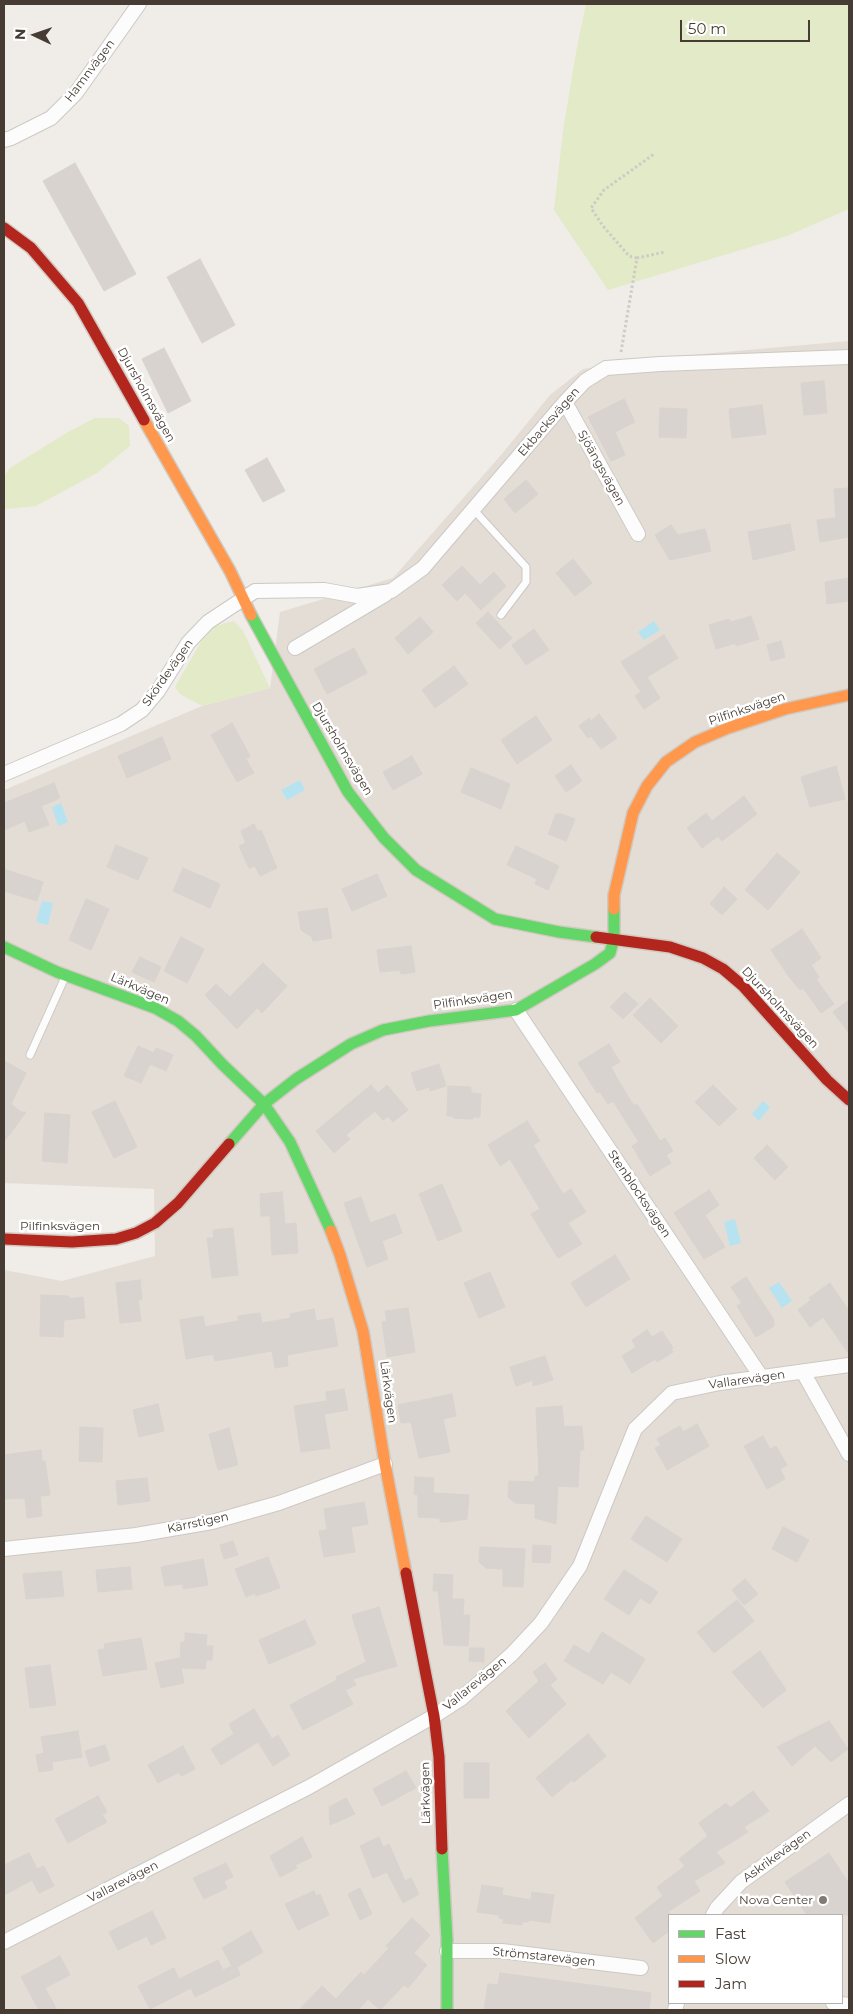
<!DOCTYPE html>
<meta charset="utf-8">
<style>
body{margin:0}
#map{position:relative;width:853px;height:2014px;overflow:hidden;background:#f0ece8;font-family:Montserrat,sans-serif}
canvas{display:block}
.frame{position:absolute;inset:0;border:5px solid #463c34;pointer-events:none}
.legend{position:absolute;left:668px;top:1914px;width:175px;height:90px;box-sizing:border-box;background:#fff;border:1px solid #b5b1ae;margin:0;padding:6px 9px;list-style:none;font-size:15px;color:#463c34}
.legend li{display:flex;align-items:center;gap:10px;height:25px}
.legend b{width:25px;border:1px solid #b5b1ae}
.north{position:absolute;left:10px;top:10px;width:50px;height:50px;-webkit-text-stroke:4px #fff;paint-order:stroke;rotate:273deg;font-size:14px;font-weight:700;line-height:20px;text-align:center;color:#463c34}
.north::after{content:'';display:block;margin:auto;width:18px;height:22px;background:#463c34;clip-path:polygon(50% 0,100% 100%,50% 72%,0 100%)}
.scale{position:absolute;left:680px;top:20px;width:130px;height:22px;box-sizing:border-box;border:2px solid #463c34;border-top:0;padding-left:6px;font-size:15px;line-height:18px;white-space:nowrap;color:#463c34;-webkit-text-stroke:4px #fff;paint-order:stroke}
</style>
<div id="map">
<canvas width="853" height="2014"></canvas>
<div class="frame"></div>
<ul class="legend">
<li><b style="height:6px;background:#63d668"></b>Fast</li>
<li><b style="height:6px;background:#ff974d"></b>Slow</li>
<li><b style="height:6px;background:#b3261e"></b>Jam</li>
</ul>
<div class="north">N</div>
<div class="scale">50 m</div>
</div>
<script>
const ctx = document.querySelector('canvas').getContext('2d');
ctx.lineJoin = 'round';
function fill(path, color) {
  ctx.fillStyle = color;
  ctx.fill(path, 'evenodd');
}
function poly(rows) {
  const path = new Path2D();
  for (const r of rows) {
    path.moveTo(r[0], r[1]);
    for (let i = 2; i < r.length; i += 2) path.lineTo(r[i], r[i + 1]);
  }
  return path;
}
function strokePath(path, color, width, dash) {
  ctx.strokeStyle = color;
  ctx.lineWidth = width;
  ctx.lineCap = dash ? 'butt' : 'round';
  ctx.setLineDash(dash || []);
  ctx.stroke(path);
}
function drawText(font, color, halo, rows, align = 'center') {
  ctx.font = font + ' Montserrat,sans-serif';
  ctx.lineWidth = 5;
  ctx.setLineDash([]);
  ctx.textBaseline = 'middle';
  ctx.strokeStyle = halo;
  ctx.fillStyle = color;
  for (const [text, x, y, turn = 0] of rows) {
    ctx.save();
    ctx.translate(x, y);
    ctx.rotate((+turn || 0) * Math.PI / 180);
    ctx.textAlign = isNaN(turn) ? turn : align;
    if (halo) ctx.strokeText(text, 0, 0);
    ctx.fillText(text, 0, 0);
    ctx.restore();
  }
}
const residential = poly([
 [849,341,849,2010,4,2010,4,1270,62,1281,155,1256,154,1189,4,1183,4,790,202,706,270,688,280,612,393,578,501,455,550,395,583,369,669,357],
 [669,1915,842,1915,842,2003,669,2003]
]);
const green = poly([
 [586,4,849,4,849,209,787,236,608,290,554,210,563,131,577,47],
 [95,418,119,418,129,426,130,446,97,473,36,506,6,509,4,506,4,476,10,468,68,432],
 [234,621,243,631,270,688,202,706,180,694,175,687,202,640,215,626]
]);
const water = poly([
 [654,621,660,630,644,640,638,632],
 [300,780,305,790,287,800,281,790],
 [61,803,68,822,58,826,52,807],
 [42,901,53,903,48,925,36,922],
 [763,1101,770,1107,759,1121,752,1114],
 [735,1219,741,1243,730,1246,724,1222],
 [779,1282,792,1301,782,1308,769,1288]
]);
const building = poly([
 [75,163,136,274,104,291,43,181,75,163],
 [200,259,235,325,202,343,167,277,200,259],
 [164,348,191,401,168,413,142,359,164,348],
 [824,381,827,413,804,415,801,383,824,381],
 [624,399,635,422,615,432,625,455,611,461,588,417,624,399],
 [762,405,766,434,732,438,729,409,762,405],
 [660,408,687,409,686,438,659,437,660,408],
 [267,458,285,491,263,502,245,470,267,458],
 [526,480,538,494,515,513,504,499,526,480],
 [849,488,849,537,820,542,817,520,836,518,834,489,849,488],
 [790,524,795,550,753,560,748,532,790,524],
 [671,525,678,535,705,529,711,551,670,560,655,535,671,525],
 [573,559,592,583,575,596,556,573,573,559],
 [462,566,480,585,494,572,506,586,481,610,465,593,457,601,442,585,462,566],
 [849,578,849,601,827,604,825,582,849,578],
 [488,612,512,638,500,649,476,623,488,612],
 [751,616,759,639,736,646,736,643,716,649,709,625,729,619,731,622,751,616],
 [420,617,433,632,408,654,395,638,420,617],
 [534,629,549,650,526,665,512,645,534,629],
 [664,635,678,658,647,677,660,698,644,709,635,696,641,692,621,662,664,635],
 [781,641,785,657,771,661,767,645,781,641],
 [354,648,367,673,327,694,314,669,354,648],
 [454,666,468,684,435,708,422,690,454,666],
 [599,714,617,738,601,749,591,736,588,738,579,726,589,718,591,721,599,714],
 [536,716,552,740,517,764,501,740,536,716],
 [232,723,250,756,246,759,254,773,237,782,211,735,232,723],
 [162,737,171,759,127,778,118,756,162,737],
 [412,756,422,774,393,790,383,772,412,756],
 [571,765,582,781,566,792,555,776,571,765],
 [836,766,845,799,810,807,801,777,836,766],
 [471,768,510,784,501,809,461,792,471,768],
 [54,783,60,798,41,806,49,825,29,832,25,821,4,830,4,803,54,783],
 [744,796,757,814,722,841,718,836,702,848,687,828,706,813,712,821,744,796],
 [556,814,561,814,575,819,566,841,548,834,556,814],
 [254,824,258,832,261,830,277,868,260,876,255,866,249,868,239,846,246,843,241,831,254,824],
 [116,845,148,858,138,880,107,867,116,845],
 [516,846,559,866,548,890,535,884,537,879,507,865,516,846],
 [777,853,800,872,768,910,745,890,777,853],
 [183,868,220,884,210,908,173,891,183,868],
 [4,869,43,882,37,901,4,891,4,869],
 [377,874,387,896,352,911,342,889,377,874],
 [724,887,737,899,722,915,710,904,724,887],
 [86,899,109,909,91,950,69,940,86,899],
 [327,908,332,938,313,941,312,937,301,930,298,912,327,908],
 [802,929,821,958,811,965,819,977,816,979,834,1004,821,1013,803,988,800,990,790,978,771,950,802,929],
 [181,937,204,949,187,983,164,971,181,937],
 [411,946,415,972,401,974,400,970,380,972,377,950,411,946],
 [140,957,161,967,154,982,132,972,140,957],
 [263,963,287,986,262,1013,257,1008,237,1029,205,995,216,984,230,997,263,963],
 [625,992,638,1004,623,1019,610,1007,625,992],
 [650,998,678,1026,661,1043,633,1015,650,998],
 [849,1000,849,1033,833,1012,849,1000],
 [609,1044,620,1062,611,1067,618,1080,634,1106,637,1104,660,1141,665,1138,673,1151,666,1155,671,1163,650,1176,632,1146,639,1142,613,1101,608,1104,600,1092,597,1093,578,1063,609,1044],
 [138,1046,154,1053,156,1048,173,1055,166,1071,150,1064,141,1083,124,1076,138,1046],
 [4,1061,26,1073,11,1104,21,1112,26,1112,4,1142,4,1061],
 [439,1064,446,1086,430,1091,429,1087,417,1091,411,1073,439,1064],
 [371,1085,378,1093,387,1085,408,1110,393,1122,388,1116,383,1120,375,1111,346,1135,350,1139,334,1153,316,1131,371,1085],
 [713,1085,737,1109,719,1126,695,1102,713,1085],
 [448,1086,471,1087,471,1093,481,1094,480,1117,473,1117,473,1119,453,1118,453,1116,447,1116,448,1086],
 [115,1101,137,1147,114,1158,92,1112,115,1101],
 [45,1113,70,1115,67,1163,42,1161,45,1113],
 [527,1121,540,1141,533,1145,563,1194,571,1189,586,1212,568,1223,582,1244,558,1258,531,1214,540,1209,510,1159,500,1166,488,1145,527,1121],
 [767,1145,788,1167,775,1180,754,1158,767,1145],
 [442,1184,462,1231,438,1241,419,1194,442,1184],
 [709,1190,719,1205,705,1215,725,1247,704,1259,674,1213,709,1190],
 [282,1192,285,1224,296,1223,298,1253,272,1255,270,1216,261,1216,260,1194,282,1192],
 [361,1197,370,1223,395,1214,402,1233,382,1241,388,1259,367,1267,344,1203,361,1197],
 [233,1228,238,1275,212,1278,207,1238,214,1238,213,1230,233,1228],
 [615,1255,630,1279,586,1307,571,1283,615,1255],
 [490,1272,505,1307,479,1318,464,1283,490,1272],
 [746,1277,774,1320,774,1326,756,1337,737,1306,742,1303,731,1287,746,1277],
 [140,1280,142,1299,138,1300,141,1321,120,1323,116,1283,140,1280],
 [830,1283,849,1311,849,1354,823,1317,810,1327,798,1310,811,1300,809,1298,830,1283],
 [41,1295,69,1296,69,1299,83,1297,85,1318,64,1320,63,1337,40,1336,41,1295],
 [408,1308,415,1352,387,1357,382,1322,387,1321,385,1311,408,1308],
 [314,1309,316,1321,333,1318,338,1346,287,1355,288,1366,275,1368,272,1351,215,1361,213,1354,186,1359,180,1320,203,1316,205,1327,238,1321,238,1316,260,1313,262,1323,291,1318,290,1314,314,1309],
 [647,1330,652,1337,662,1331,673,1348,671,1349,673,1352,657,1362,655,1359,632,1373,622,1356,636,1347,632,1340,647,1330],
 [545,1356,553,1380,533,1386,533,1380,516,1386,510,1367,545,1356],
 [344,1389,348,1410,324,1414,330,1448,301,1452,294,1406,327,1401,326,1392,344,1389],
 [452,1394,456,1416,443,1419,450,1452,419,1458,411,1422,401,1423,398,1405,452,1394],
 [158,1404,164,1431,139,1437,133,1410,158,1404],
 [562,1406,564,1427,582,1426,584,1450,580,1450,578,1487,558,1486,556,1524,535,1518,535,1504,515,1503,508,1497,509,1481,535,1482,535,1476,539,1476,536,1408,562,1406],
 [697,1424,709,1446,667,1470,655,1448,661,1445,657,1439,680,1426,683,1432,697,1424],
 [80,1427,103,1428,102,1462,79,1461,80,1427],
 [229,1428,238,1465,218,1470,209,1434,229,1428],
 [763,1436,770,1449,776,1446,787,1465,780,1469,785,1479,767,1489,744,1446,763,1436],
 [41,1450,42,1461,45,1461,50,1495,40,1496,42,1516,27,1518,25,1498,4,1499,4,1455,41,1450],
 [415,1477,434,1478,433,1493,469,1495,467,1519,447,1522,440,1522,440,1518,418,1517,418,1495,414,1494,415,1477],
 [147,1478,150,1501,118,1505,116,1481,147,1478],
 [364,1502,368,1524,351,1527,355,1552,324,1557,319,1531,327,1530,324,1509,364,1502],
 [646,1516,682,1539,667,1562,631,1539,646,1516],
 [783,1527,809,1540,797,1562,772,1549,783,1527],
 [233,1541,238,1555,224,1559,220,1545,233,1541],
 [533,1545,551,1546,550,1563,532,1562,533,1545],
 [480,1547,525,1549,523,1587,503,1586,503,1569,486,1568,479,1562,480,1547],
 [268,1557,280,1588,256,1596,255,1593,246,1597,235,1569,268,1557],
 [203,1559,208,1585,183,1589,183,1584,165,1586,161,1567,203,1559],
 [130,1567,132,1589,98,1592,96,1570,130,1567],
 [624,1570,658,1592,650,1604,640,1598,629,1615,604,1599,624,1570],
 [61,1571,64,1596,26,1599,23,1574,61,1571],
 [434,1574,453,1575,452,1599,464,1599,463,1615,470,1615,468,1646,444,1645,438,1591,433,1591,434,1574],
 [745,1579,758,1594,744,1605,732,1590,745,1579],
 [737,1600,754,1621,714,1653,697,1632,737,1600],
 [379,1607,397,1666,353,1679,356,1685,345,1690,353,1704,303,1730,290,1705,337,1680,336,1677,366,1662,352,1615,379,1607],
 [305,1620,316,1644,269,1664,259,1640,305,1620],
 [602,1632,645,1659,630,1684,611,1672,603,1684,564,1661,574,1645,589,1654,602,1632],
 [185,1633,207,1635,206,1646,213,1646,212,1660,206,1660,205,1669,181,1668,184,1683,161,1688,155,1663,179,1658,180,1662,181,1642,185,1642,185,1633],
 [141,1638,147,1669,103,1676,98,1650,105,1649,104,1644,141,1638],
 [470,1648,484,1648,484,1662,469,1661,470,1648],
 [760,1651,786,1690,763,1708,732,1672,760,1651],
 [545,1663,557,1679,550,1685,566,1704,529,1738,506,1711,539,1681,533,1672,545,1663],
 [50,1665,56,1705,30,1708,25,1668,50,1665],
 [254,1709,272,1739,278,1735,290,1755,273,1766,258,1742,221,1765,211,1749,234,1734,229,1724,254,1709],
 [829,1721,848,1749,831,1762,815,1746,792,1766,777,1747,829,1721],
 [78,1731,82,1757,52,1762,53,1770,39,1772,36,1755,44,1753,41,1737,78,1731],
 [588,1734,606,1756,574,1782,572,1780,552,1797,536,1778,588,1734],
 [105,1745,110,1760,90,1767,85,1751,105,1745],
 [183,1746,195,1769,181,1776,179,1772,158,1783,148,1765,183,1746],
 [464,1763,489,1763,489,1798,464,1798,464,1763],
 [406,1771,416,1788,382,1806,373,1789,406,1771],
 [753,1791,769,1811,744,1827,748,1832,716,1852,725,1863,694,1881,700,1891,669,1911,669,1931,653,1943,635,1918,663,1896,657,1887,685,1866,679,1859,708,1836,699,1823,726,1803,730,1808,753,1791],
 [98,1796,107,1812,102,1815,107,1822,68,1843,55,1819,98,1796],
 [346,1798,355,1814,330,1825,329,1807,346,1798],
 [302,1837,312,1857,295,1865,297,1868,280,1877,270,1856,302,1837],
 [379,1837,383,1847,389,1844,405,1881,411,1878,419,1894,403,1903,387,1872,373,1878,360,1846,379,1837],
 [29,1853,37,1869,44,1866,54,1886,39,1893,32,1880,4,1895,4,1865,29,1853],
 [829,1853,849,1884,849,1915,807,1915,785,1882,829,1853],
 [226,1863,233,1877,224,1881,227,1888,204,1899,193,1878,226,1863],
 [482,1885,503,1888,502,1895,531,1900,532,1892,554,1895,550,1923,529,1920,528,1922,522,1922,522,1925,513,1924,503,1923,504,1919,499,1918,499,1915,477,1912,482,1885],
 [360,1888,372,1914,360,1920,348,1894,360,1888],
 [314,1891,316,1896,320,1894,329,1915,298,1930,285,1904,314,1891],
 [152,1911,166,1938,151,1945,147,1936,118,1950,109,1932,152,1911],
 [412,1918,430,1935,414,1953,427,1965,408,1988,404,1985,380,2010,368,1999,358,2010,299,2010,322,1986,336,1999,361,1972,364,1975,389,1948,386,1946,412,1918],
 [251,1931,263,1952,237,1967,240,1975,195,1997,191,1988,150,2009,138,1986,174,1968,179,1979,218,1960,223,1970,232,1966,222,1948,251,1931],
 [60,1956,70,1975,45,1988,57,2010,39,2010,21,1977,60,1956],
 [500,1973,651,1993,649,2010,484,2010,488,1984,498,1985,500,1973]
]);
const path = poly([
 [637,258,629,256,603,226,591,208,604,190,654,154],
 [621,352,637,258,665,252]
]);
const lane = poly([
 [473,509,526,567,526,582,501,615],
 [30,1055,66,975]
]);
const street = poly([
 [4,140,11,138,51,118,76,93,139,4],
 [565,402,638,534],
 [295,648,386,594],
 [4,774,121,724,142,710,158,691,188,643,208,622,255,591,324,590,357,596,391,591,423,568,565,402,585,381,606,368,660,364,849,357],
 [516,1010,762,1378],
 [803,1372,849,1454],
 [4,1549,136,1535,212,1522,279,1503,385,1464],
 [713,1915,717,1908,741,1882,849,1804],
 [4,1942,309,1787,434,1716,462,1698,512,1654,541,1623,580,1566,635,1429,672,1393,720,1383,849,1365],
 [447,1951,502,1951,641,1968],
 [833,2003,849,2005],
 [675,2010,677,2003]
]);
const fast = poly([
 [251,615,348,792,384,838,416,870,495,919,559,932,596,937],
 [4,947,57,972,155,1008,178,1021,196,1036,223,1065,264,1104,290,1142,331,1231],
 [229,1144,264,1104,296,1079,351,1044,383,1030,429,1021,516,1010,595,964,610,953,614,938,614,909],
 [442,1849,447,1939,447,2010]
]);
const slow = poly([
 [144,420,230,571,251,615],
 [614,909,614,895,633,813,647,786,666,762,695,742,728,728,785,709,849,695],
 [331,1231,340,1255,363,1331,385,1464,406,1573]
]);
const jam = poly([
 [4,228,31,248,78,303,144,420],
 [596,937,670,947,703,958,723,969,743,986,827,1080,849,1100],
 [4,1239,72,1242,116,1239,136,1233,155,1223,178,1203,229,1144],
 [406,1573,434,1716,439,1757,442,1849]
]);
const markers = [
 [823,1900,5,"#827a73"]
];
const streetNames = [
 ["Hamnvägen",90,71,-53],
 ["Djursholmsvägen",146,395,61],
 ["Ekbacksvägen",549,422,-49],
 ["Sjöängsvägen",601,468,61],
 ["Skördevägen",168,673,-55],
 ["Pilfinksvägen",747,709,-19],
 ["Djursholmsvägen",342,749,59],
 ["Lärkvägen",140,989,23],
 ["Pilfinksvägen",473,1000,-8],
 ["Djursholmsvägen",780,1008,47],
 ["Stenblocksvägen",639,1194,56],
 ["Pilfinksvägen",60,1226],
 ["Vallarevägen",747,1380,-8],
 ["Lärkvägen",388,1392,82],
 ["Kärrstigen",198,1523,-12],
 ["Vallarevägen",475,1684,-39],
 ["Lärkvägen",426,1793,-91],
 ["Askrikevägen",777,1856,-36],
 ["Vallarevägen",123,1882,-27],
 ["Strömstarevägen",544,1957,6]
];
const poiNames = [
 ["Nova Center",813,1900]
];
fill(residential, '#e4ddd5');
fill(green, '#e3eac7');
fill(water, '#b7e3f0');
fill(building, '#d8d3cf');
strokePath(building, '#d8d3ce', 1);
strokePath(lane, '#ccc8c4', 9);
strokePath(street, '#ccc8c4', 16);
strokePath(fast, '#d1c9c0', 14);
strokePath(slow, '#d1c9c0', 14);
strokePath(jam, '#d1c9c0', 14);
strokePath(path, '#cecac6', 3, [2.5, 2.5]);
strokePath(lane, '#fdfcfc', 7);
strokePath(street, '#fdfcfc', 14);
strokePath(fast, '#63d668', 11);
strokePath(slow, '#ff974d', 11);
strokePath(jam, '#b3261e', 11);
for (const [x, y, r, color] of markers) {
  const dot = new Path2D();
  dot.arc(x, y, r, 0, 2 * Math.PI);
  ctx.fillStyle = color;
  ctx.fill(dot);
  strokePath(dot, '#fff', 2);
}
drawText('12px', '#463c34', '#fff', streetNames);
drawText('12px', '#463c34', '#fff', poiNames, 'right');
</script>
